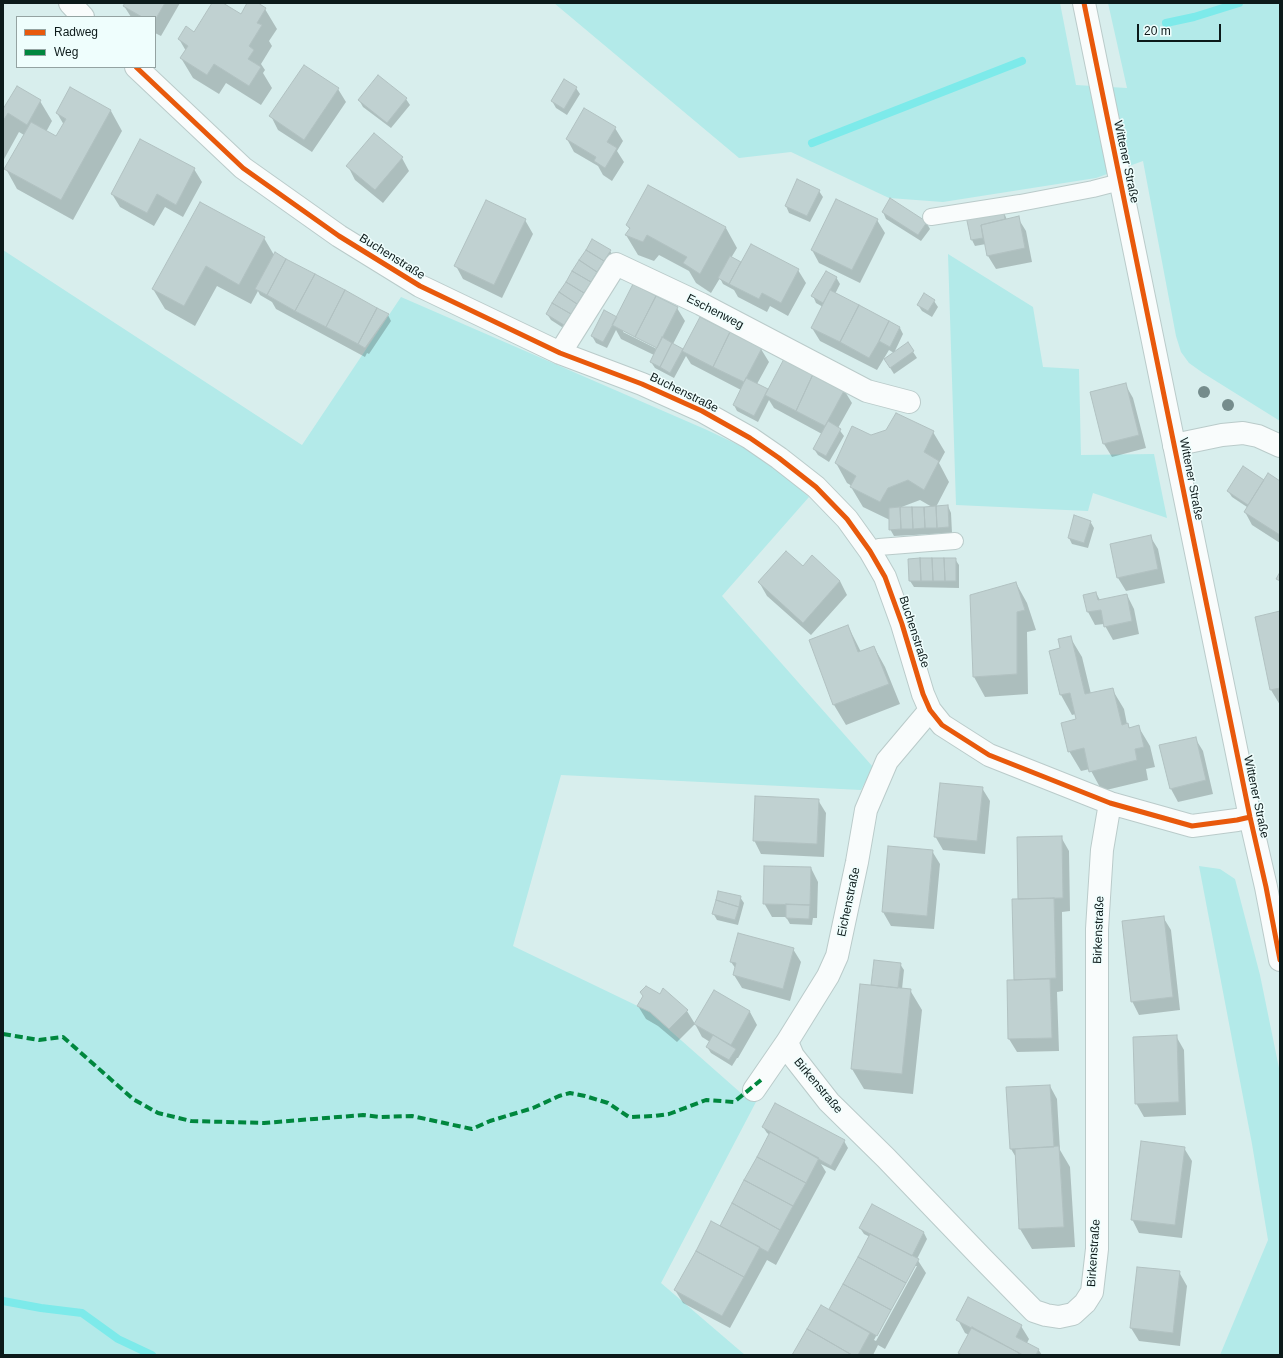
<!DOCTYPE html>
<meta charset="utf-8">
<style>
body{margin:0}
#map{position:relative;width:1283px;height:1358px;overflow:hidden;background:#d8eeed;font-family:Helvetica,sans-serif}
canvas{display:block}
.frame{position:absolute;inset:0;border:4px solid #0c1a1a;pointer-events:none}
.legend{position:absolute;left:16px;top:16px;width:140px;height:52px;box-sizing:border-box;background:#effefd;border:1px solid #94a3a2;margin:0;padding:5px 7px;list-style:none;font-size:12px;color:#0c1a1a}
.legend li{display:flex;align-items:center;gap:8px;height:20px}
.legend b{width:20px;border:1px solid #94a3a2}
.scale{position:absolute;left:1137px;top:24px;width:84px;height:18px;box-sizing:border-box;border:2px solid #0c1a1a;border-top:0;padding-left:5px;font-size:12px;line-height:14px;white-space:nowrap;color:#0c1a1a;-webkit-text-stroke:3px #effefd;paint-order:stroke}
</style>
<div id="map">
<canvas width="1283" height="1358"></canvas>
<div class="frame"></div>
<ul class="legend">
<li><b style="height:5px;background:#e8590c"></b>Radweg</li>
<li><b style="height:5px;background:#00873e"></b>Weg</li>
</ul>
<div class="scale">20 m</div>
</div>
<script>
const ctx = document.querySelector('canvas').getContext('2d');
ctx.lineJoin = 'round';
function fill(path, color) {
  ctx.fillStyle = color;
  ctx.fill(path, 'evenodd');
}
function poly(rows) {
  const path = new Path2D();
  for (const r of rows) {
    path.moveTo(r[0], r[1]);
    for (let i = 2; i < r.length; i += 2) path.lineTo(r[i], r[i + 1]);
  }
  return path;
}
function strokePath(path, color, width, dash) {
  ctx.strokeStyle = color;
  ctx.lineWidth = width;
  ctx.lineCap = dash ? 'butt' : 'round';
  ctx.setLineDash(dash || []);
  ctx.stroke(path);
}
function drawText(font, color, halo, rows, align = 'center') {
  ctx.font = font + ' Helvetica,sans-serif';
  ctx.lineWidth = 3;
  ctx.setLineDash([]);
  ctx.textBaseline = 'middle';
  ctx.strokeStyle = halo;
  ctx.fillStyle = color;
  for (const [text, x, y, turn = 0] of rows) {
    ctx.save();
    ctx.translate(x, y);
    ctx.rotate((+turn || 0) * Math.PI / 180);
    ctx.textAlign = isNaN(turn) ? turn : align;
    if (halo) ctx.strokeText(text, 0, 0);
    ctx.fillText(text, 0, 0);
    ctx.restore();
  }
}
const green = poly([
 [554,3,1060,3,1076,85,1127,88,1108,3,1280,3,1280,421,1203,373,1189,363,1181,352,1176,336,1143,161,1096,178,943,202,889,198,791,152,739,158],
 [3,250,302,445,401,297,707,430,762,456,809,497,722,596,873,767,861,790,561,775,513,946,648,1011,742,1094,757,1100,661,1283,745,1355,3,1355],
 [948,254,1033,307,1043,367,1079,369,1081,455,1154,454,1167,518,1093,493,1088,511,956,505],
 [1199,866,1220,869,1235,879,1260,975,1280,1073,1280,1355,1220,1355,1268,1240,1252,1144]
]);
const shadow = poly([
 [126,3,180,3,161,36,155,33,155,17,131,17,124,6],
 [214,3,222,3,241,15,249,3,256,3,265,9,277,29,269,41,272,46,261,64,265,70,263,73,272,88,261,105,226,83,219,94,193,78,181,58,186,51,179,39,194,33],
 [70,88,111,111,122,131,73,220,17,189,6,169,24,135,19,132,3,161,3,110,40,101,52,121,46,132,56,138,64,125,57,113],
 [576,88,580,94,567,115,556,108,552,101],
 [338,89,346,102,312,152,278,130,271,116],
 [406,99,410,105,391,128,363,107,359,100],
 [615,128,623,141,617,151,624,162,612,181,603,175,598,166,574,152,567,139],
 [402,158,409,171,383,203,355,180,348,166],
 [194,169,202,182,183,217,165,207,154,226,120,207,112,194],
 [648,187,726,228,737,248,731,258,741,263,798,270,806,283,788,316,770,306,767,312,738,297,734,290,723,284,720,278,711,293,696,283,689,271,659,255,654,261,638,255,626,235,630,230,627,225],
 [819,191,823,197,810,222,789,213,786,206],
 [1003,210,1007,220,1018,218,1026,231,1032,262,996,269,988,256,986,244,975,246,972,240,967,217],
 [883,212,926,222,930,229,921,241,886,219],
 [525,220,533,234,502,298,463,279,456,266],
 [877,220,885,233,860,283,819,263,812,250],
 [264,238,274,255,388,315,391,321,369,354,367,353,365,357,276,309,272,302,260,295,258,291,251,304,217,286,195,326,165,309,153,289],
 [610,251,614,257,568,331,551,320,547,314],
 [836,277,840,284,835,294,900,328,903,334,894,353,889,350,877,370,820,341,812,328,823,307,816,303,813,296],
 [934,301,938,307,932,317,922,311,918,305],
 [677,308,685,321,673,344,683,351,761,349,769,362,757,384,769,390,844,390,852,403,838,428,844,436,829,462,818,455,814,449,822,434,774,408,769,400,758,422,737,411,734,405,741,390,691,364,686,356,674,378,655,368,651,362,654,355,621,339,616,330,607,348,596,343,592,336,617,318],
 [623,330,661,349,661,351,623,332],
 [908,344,917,358,894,374,889,366],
 [1125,384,1133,398,1146,448,1112,457,1104,444,1091,393],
 [933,432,945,452,939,463,949,482,936,507,948,506,951,513,952,533,894,536,890,529,890,520,863,507,851,487,852,486,847,483,836,463,871,436],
 [920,500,932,507,899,508],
 [1264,481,1280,482,1280,543,1252,525,1245,512,1247,507,1232,497,1228,491],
 [1090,521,1094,528,1088,548,1072,544,1069,538],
 [1150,536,1158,549,1165,583,1126,591,1118,578,1111,544],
 [812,557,840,581,847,595,811,635,767,596,759,582,803,567],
 [955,559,959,565,959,588,914,587,910,581],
 [1016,583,1027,603,1036,630,1027,632,1028,694,985,697,974,677],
 [1096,593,1100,600,1127,595,1134,609,1139,634,1113,640,1104,624,1095,625,1088,612,1084,596],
 [1280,612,1280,705,1271,690],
 [848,626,861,652,874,647,885,667,900,704,846,725,834,705,810,641],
 [1070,637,1082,657,1091,694,1112,689,1124,709,1127,724,1130,728,1138,726,1150,746,1155,767,1146,769,1148,780,1102,791,1090,769,1081,771,1069,751,1077,719,1076,714,1072,715,1061,695,1050,652,1062,649],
 [1195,738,1203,751,1213,794,1178,802,1171,789],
 [982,788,990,801,985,854,943,850,935,836],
 [818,800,826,813,824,857,761,854,754,840],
 [1061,837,1069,851,1070,911,1062,912,1063,991,1057,992,1059,1051,1017,1052,1009,1039,1008,981,1015,981,1019,900],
 [889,847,932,851,940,864,934,929,891,926,883,912],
 [811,868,818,882,817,918,813,918,812,925,790,924,786,917,772,917,764,903],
 [740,897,744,903,738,925,717,920,713,913],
 [1163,917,1171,930,1180,1010,1139,1015,1132,1001],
 [793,949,801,962,790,1001,742,988,734,975,736,969,731,962],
 [900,964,904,970,902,989,910,990,922,1010,913,1094,864,1089,852,1069,873,986,872,985],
 [664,990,687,1011,695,1024,714,991,750,1012,757,1025,738,1058,737,1058,732,1066,711,1053,707,1047,710,1042,702,1037,695,1024,677,1042,658,1026,646,1019,638,1006,660,996],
 [1176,1036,1184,1050,1186,1115,1144,1117,1136,1103],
 [1050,1086,1057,1099,1060,1150,1070,1167,1075,1247,1032,1249,1020,1229,1017,1159,1011,1149],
 [763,1127,844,1141,848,1148,835,1171,821,1164,826,1172,776,1265,767,1260,730,1328,683,1303,675,1290,720,1227,770,1135,767,1133],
 [1184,1148,1192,1161,1182,1238,1139,1233,1132,1219],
 [872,1206,924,1233,927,1239,917,1259,926,1273,885,1349,878,1345,873,1355,793,1355,829,1311,870,1237,864,1234,860,1228],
 [914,1266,917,1266,876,1341,874,1340],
 [1179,1272,1187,1286,1180,1346,1139,1341,1131,1328],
 [958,1320,1021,1326,1029,1339,1027,1343,1038,1349,1042,1355,958,1355,969,1335,965,1333]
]);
const stream = poly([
 [1166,23,1194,17,1239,3],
 [812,143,1022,61],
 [3,1301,41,1308,82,1313,118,1339,152,1355]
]);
const building = poly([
 [125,3,165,3,155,20,155,17,142,17,123,6,125,3],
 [212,3,223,3,241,14,247,3,258,3,266,8,257,23,262,25,249,46,254,50,248,59,261,67,249,86,214,64,207,75,180,58,188,46,178,39,186,26,194,32,212,3],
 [304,65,339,88,304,140,269,116,304,65],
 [378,75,407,98,387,123,358,100,378,75],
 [564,79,577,87,564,109,551,101,564,79],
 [17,86,41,100,27,125,8,113,3,121,3,109,17,86],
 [70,87,111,110,61,200,4,169,31,122,56,136,66,119,56,113,70,87],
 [584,108,616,127,607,142,617,148,605,168,594,161,596,157,566,139,584,108],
 [374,133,403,157,375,190,346,166,374,133],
 [140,139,195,168,176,205,157,194,147,213,111,194,140,139],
 [797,179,820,190,807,216,785,206,797,179],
 [648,185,726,227,700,274,683,263,687,257,647,235,643,242,625,235,630,228,626,225,648,185],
 [890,198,927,222,918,235,882,212,890,198],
 [836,199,878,219,852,270,811,250,836,199],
 [486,200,526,219,494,285,454,266,486,200],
 [200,202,265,237,239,285,206,266,184,306,152,289,200,202],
 [1003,208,1005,219,981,225,983,238,971,240,966,216,1003,208],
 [1019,216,1025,248,987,256,981,225,1019,216],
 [592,239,611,250,604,261,586,250,592,239],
 [751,244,799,269,781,303,762,293,759,299,729,284,751,244],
 [586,250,604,261,597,272,579,260,586,250],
 [275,252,286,259,267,295,255,289,275,252],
 [730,256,741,262,729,284,718,278,730,256],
 [286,259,315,274,295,311,267,295,286,259],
 [579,260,597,272,591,282,572,271,579,260],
 [572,271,591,282,584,293,566,282,572,271],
 [826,271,837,277,823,303,811,296,826,271],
 [315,274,345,290,326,327,295,311,315,274],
 [566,282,584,293,577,304,559,292,566,282],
 [633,284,656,296,635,337,612,325,633,284],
 [345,290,377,308,358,344,326,327,345,290],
 [830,290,859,305,840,342,811,328,830,290],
 [559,292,577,304,571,314,552,303,559,292],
 [924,293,935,300,928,311,917,305,924,293],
 [656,296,678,307,657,348,635,337,656,296],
 [552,303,571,314,564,325,546,314,552,303],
 [859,305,889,321,879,341,869,358,840,342,859,305],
 [377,308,389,314,365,348,358,344,377,308],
 [604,310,617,317,603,342,591,336,604,310],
 [700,317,730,332,713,367,682,351,700,317],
 [889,321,900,327,890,347,879,341,889,321],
 [730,332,762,348,744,382,713,367,730,332],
 [662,337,672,343,660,367,650,362,662,337],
 [908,342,914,351,890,368,884,359,908,342],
 [672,343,683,349,670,373,660,367,672,343],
 [785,357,814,372,796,411,765,395,785,357],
 [814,372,845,389,825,426,796,411,814,372],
 [746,378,768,389,754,416,733,405,746,378],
 [1126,383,1139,435,1103,444,1090,392,1126,383],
 [896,413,934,431,924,452,939,461,924,490,908,480,888,488,880,502,850,487,856,476,835,463,852,426,871,435,886,430,896,413],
 [828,421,841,429,826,456,813,449,828,421],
 [1243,466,1264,480,1248,505,1227,491,1243,466],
 [1268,473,1280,481,1280,535,1244,512,1268,473],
 [948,505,949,527,937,528,936,506,948,505],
 [936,506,937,528,925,528,924,507,936,506],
 [900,507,912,507,913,529,901,529,900,507],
 [900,507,901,529,889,530,889,508,900,507],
 [912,507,924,507,925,528,913,529,912,507],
 [1074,515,1091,521,1084,543,1068,538,1074,515],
 [1151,535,1158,569,1117,578,1110,544,1151,535],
 [786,551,803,566,812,555,840,581,803,623,758,582,786,551],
 [920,558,932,558,933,581,921,581,920,558],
 [920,558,921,581,909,581,908,559,920,558],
 [932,558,944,558,945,581,933,581,932,558],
 [944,558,956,558,956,581,945,581,944,558],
 [1280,572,1280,581,1276,579,1280,572],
 [1016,582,1025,610,1017,612,1017,674,973,677,970,595,1016,582],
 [1096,592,1098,600,1127,594,1132,621,1104,627,1101,610,1087,612,1083,595,1096,592],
 [1280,611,1280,688,1270,690,1255,617,1280,611],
 [848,625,858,652,874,646,889,684,833,705,809,640,848,625],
 [1071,636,1085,694,1113,688,1122,725,1128,723,1129,728,1139,725,1144,747,1135,749,1137,760,1089,772,1084,748,1068,752,1061,723,1076,719,1070,693,1060,695,1049,651,1060,648,1058,639,1071,636],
 [1196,737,1206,780,1170,789,1159,745,1196,737],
 [940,783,983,787,977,841,934,837,940,783],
 [755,796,819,799,817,844,753,841,755,796],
 [1062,836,1063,898,1018,899,1017,837,1062,836],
 [888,846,933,850,927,916,882,912,888,846],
 [764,866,811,867,810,905,763,904,764,866],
 [718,891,741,896,739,907,716,900,718,891],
 [1054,898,1056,978,1014,980,1012,899,1054,898],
 [716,900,739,907,735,920,712,914,716,900],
 [786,904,810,905,809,919,786,918,786,904],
 [1164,916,1173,997,1131,1002,1122,921,1164,916],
 [738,933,794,948,783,989,733,975,736,963,730,962,738,933],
 [874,960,901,963,898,988,871,985,874,960],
 [1050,979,1052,1038,1008,1039,1007,980,1050,979],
 [860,984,911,989,902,1074,851,1069,860,984],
 [646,986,660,994,663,988,688,1010,669,1029,650,1012,637,1006,643,996,640,992,646,986],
 [714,990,750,1011,731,1045,694,1024,714,990],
 [713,1035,736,1049,729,1060,706,1047,713,1035],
 [1177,1035,1179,1102,1135,1104,1133,1037,1177,1035],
 [1050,1085,1054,1147,1010,1149,1006,1087,1050,1085],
 [775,1103,845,1140,831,1166,762,1127,775,1103],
 [770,1132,819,1158,806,1183,757,1157,770,1132],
 [1141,1141,1185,1147,1175,1225,1131,1220,1141,1141],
 [1059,1146,1064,1227,1019,1229,1015,1149,1059,1146],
 [757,1157,806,1183,793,1206,744,1180,757,1157],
 [744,1180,793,1206,780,1230,732,1203,744,1180],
 [732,1203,780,1230,768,1252,720,1226,732,1203],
 [872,1204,924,1232,912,1256,859,1228,872,1204],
 [711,1221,760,1247,744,1277,696,1251,711,1221],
 [870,1234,919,1259,906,1283,858,1257,870,1234],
 [696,1251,744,1277,722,1316,674,1290,696,1251],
 [858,1257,906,1283,891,1310,843,1284,858,1257],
 [1137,1267,1180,1271,1173,1333,1130,1328,1137,1267],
 [843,1284,891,1310,877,1336,829,1309,843,1284],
 [968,1297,1022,1325,1016,1337,1039,1349,1036,1355,1023,1355,956,1320,968,1297],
 [821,1305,870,1333,858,1355,852,1355,807,1329,821,1305],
 [972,1327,1019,1353,1018,1355,962,1355,958,1353,972,1327],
 [807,1329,852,1355,792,1355,807,1329]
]);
const service = poly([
 [931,217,1020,203,1093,189,1120,182],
 [870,551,879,547,955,541]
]);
const minor = poly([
 [70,3,83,17],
 [136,67,243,168,339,236,420,286,560,353,642,384,702,411,750,438,779,458,816,487,847,519,870,551,885,577,902,624,923,694,930,710,942,725,989,755,1110,803,1192,826,1237,820,1250,817],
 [560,353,616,264,701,304,867,391,909,402],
 [1174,445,1222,435,1243,433,1258,436,1280,446],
 [787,1042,793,1056,829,1102,886,1158,982,1258,1034,1311,1046,1315,1059,1317,1073,1314,1085,1303,1092,1292,1097,1249,1097,929,1102,850,1110,803],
 [754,1090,787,1042,828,976,837,956,857,862,866,810,887,761,930,710]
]);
const secondary = poly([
 [1084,3,1250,817,1266,887,1280,960]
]);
const quiet = poly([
 [3,1034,39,1040,63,1037,133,1099,158,1113,191,1121,264,1123,363,1115,380,1117,412,1116,472,1129,490,1121,533,1108,559,1096,570,1093,585,1096,608,1103,629,1117,655,1116,669,1114,706,1100,734,1102,761,1080]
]);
const cycleway = poly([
 [1084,3,1250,817,1266,887,1280,960],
 [136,67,243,168,339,236,420,286,560,353,642,384,702,411,750,438,779,458,816,487,847,519,870,551,885,577,902,624,923,694,930,710,942,725,989,755,1110,803,1192,826,1237,820,1250,817]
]);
const trees = [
 [1204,392],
 [1228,405]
];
const streetNames = [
 ["Wittener Straße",1126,162,78],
 ["Buchenstraße",392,257,32],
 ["Eschenweg",715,312,27],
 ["Buchenstraße",684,393,26],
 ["Wittener Straße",1191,479,79],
 ["Buchenstraße",914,632,72],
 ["Wittener Straße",1256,797,78],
 ["Eichenstraße",849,902,-78],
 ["Birkenstraße",1099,930,-88],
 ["Birkenstraße",818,1086,50],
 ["Birkenstraße",1094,1253,-86]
];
fill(green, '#b3eae9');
fill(shadow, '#0003');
strokePath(stream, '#7deaea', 8);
fill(building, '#c0d1d1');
strokePath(building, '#b1c1c1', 1);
strokePath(service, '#bacbca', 18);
strokePath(minor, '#bacbca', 24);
strokePath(secondary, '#bacbca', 24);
strokePath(service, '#f9fcfc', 16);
strokePath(minor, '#f9fcfc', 22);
strokePath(secondary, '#f9fcfc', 22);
strokePath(quiet, '#00873e', 4, [8, 4]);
strokePath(cycleway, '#e8590c', 5);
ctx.fillStyle = '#758c8c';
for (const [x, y] of trees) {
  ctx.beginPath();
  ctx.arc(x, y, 6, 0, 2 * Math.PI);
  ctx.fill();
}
drawText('12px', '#0c1a1a', '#effefd', streetNames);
</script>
